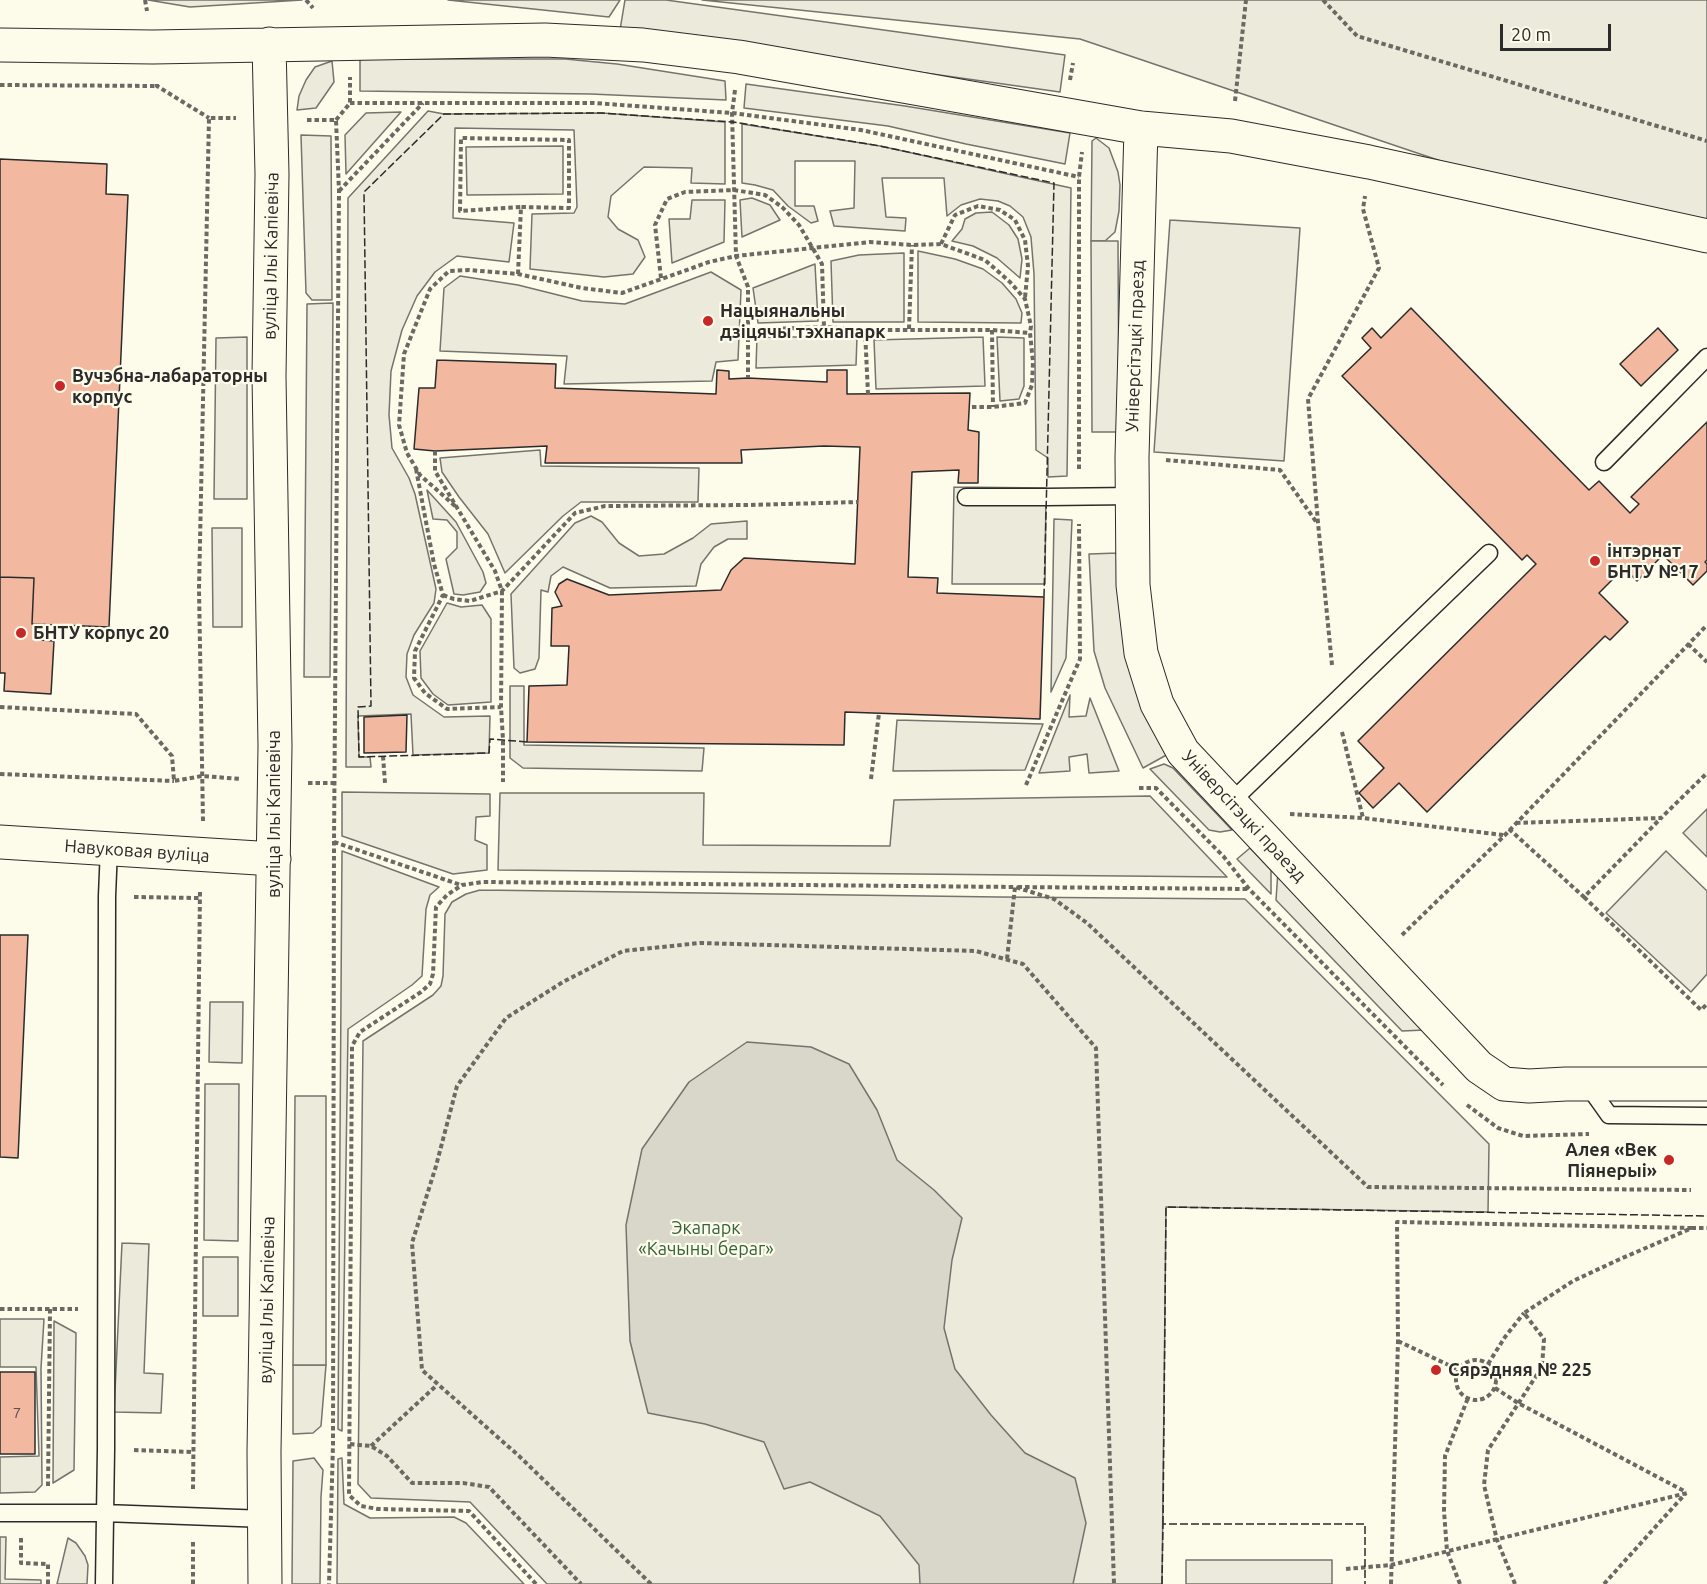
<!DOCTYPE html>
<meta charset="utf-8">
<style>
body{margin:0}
#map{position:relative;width:1707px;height:1584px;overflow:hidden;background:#fdfbea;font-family:Ubuntu,sans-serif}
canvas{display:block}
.scale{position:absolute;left:1500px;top:24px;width:111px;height:27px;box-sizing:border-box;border:3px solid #2b2b2b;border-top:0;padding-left:8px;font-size:18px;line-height:21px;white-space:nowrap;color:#2b2b2b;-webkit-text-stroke:4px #fdfbea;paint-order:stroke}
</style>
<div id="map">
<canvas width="1707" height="1584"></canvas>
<div class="scale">20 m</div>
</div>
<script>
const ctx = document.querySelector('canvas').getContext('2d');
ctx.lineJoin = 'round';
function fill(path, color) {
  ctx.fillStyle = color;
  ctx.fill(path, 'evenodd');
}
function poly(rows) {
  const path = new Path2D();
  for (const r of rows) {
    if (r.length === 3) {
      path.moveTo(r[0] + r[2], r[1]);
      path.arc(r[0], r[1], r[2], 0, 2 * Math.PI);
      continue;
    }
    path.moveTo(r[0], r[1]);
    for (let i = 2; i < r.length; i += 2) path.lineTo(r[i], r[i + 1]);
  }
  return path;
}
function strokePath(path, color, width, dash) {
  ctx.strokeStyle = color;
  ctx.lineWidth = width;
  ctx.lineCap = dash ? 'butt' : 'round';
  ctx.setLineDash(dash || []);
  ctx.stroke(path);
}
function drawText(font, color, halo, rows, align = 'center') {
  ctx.font = font + ' Ubuntu,sans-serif';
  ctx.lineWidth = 4.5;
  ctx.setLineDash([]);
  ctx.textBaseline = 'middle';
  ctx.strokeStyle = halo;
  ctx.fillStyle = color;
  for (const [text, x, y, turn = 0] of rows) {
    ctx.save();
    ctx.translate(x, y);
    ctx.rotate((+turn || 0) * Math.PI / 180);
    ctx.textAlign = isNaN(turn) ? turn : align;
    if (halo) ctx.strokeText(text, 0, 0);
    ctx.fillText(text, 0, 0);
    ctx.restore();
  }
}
const green = poly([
 [148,0,302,0,190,7,148,0],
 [448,0,620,0,609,17,448,0],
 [702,0,1707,0,1707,220,1497,180,1080,39,702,0],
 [360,59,565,59,617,64,725,81,726,100,591,94,360,91,360,59],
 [332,61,334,82,316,108,297,110,299,96,306,80,315,67,332,61],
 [746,84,905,106,1070,133,1065,164,966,144,888,126,744,108,746,84],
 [428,111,444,114,602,113,725,122,725,184,691,183,692,168,644,167,611,196,608,217,618,229,638,240,645,257,633,274,604,277,530,269,532,214,574,213,577,207,574,130,455,128,453,218,514,223,509,262,457,256,435,272,417,296,402,330,391,371,389,415,392,448,409,478,415,494,436,589,434,603,414,635,407,654,406,677,413,695,444,717,490,716,489,753,413,755,411,714,358,716,359,757,370,757,371,767,346,767,348,198,428,111],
 [401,112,346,174,345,135,366,113,401,112],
 [742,124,880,146,1071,188,1067,476,1048,477,1048,458,1036,450,1034,274,1031,237,1023,217,1010,206,998,201,980,199,961,205,947,216,944,178,882,178,886,217,906,218,905,231,834,226,830,211,854,208,855,161,795,161,795,206,814,206,818,221,811,223,788,206,773,190,755,185,742,183,742,124],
 [301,135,331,136,332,300,312,300,306,293,301,135],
 [1096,138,1109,148,1118,172,1120,185,1119,211,1115,232,1105,241,1091,241,1092,141,1096,138],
 [563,146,563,194,467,195,466,147,563,146],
 [752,198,770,205,780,220,742,237,740,200,752,198],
 [692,200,725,200,724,242,672,263,669,219,690,219,692,200],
 [992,212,1009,225,1018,239,1022,259,1020,278,997,258,973,246,952,241,962,229,965,219,976,213,992,212],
 [1170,220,1300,228,1284,461,1154,452,1170,220],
 [918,251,955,259,983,269,1002,283,1016,299,1022,313,1021,323,918,322,918,251],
 [904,253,904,322,833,322,831,261,859,255,904,253],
 [815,264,818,321,758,323,753,288,815,264],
 [711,272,741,290,738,360,716,362,712,381,564,384,567,356,440,351,444,288,460,276,518,285,582,301,625,304,711,272],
 [757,337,857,337,856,365,756,368,757,337],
 [983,337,985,386,876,389,874,340,983,337],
 [997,337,1024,338,1024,386,1019,399,1000,401,997,337],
 [540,450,541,466,699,468,698,502,581,502,563,516,505,573,488,534,459,497,442,472,440,458,540,450],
 [427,490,456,522,483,572,486,583,480,592,463,595,454,594,446,559,457,548,457,532,447,520,433,519,427,490],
 [591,516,602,522,619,543,639,556,664,554,693,538,711,524,747,521,747,539,728,539,714,547,701,564,696,586,610,588,563,567,551,576,548,592,541,590,539,658,535,669,520,673,514,668,511,594,575,523,591,516],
 [1054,519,1072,520,1066,658,1051,692,1054,519],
 [447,603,461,607,482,605,491,619,491,702,448,705,433,694,421,678,420,651,447,603],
 [510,686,524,686,524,745,704,748,702,771,523,768,510,758,510,686],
 [1070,695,1069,717,1086,716,1090,698,1119,771,1089,773,1087,754,1069,757,1070,771,1039,773,1070,695],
 [897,720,1043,724,1025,770,893,771,897,720],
 [1164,764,1173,768,1232,830,1220,832,1209,830,1150,769,1164,764],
 [342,792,490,794,490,816,476,817,475,840,487,845,487,870,453,874,342,836,342,792],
 [500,793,704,793,703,845,890,846,894,800,1150,796,1227,877,498,870,500,793],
 [1707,809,1707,857,1683,833,1707,809],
 [1250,848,1271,870,1271,894,1237,859,1250,848],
 [342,851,439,887,430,895,426,909,422,976,412,985,348,1029,342,1431,338,1429,342,851],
 [1666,851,1707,891,1707,974,1691,992,1606,913,1666,851],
 [480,890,999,897,1245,899,1489,1144,1488,1212,1166,1207,1162,1584,547,1584,470,1502,371,1498,358,1484,363,1041,433,995,441,986,443,976,445,914,452,902,466,894,480,890],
 [0,1319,44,1319,41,1368,42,1485,35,1492,0,1493,0,1457,39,1456,36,1367,0,1367,0,1319],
 [54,1321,76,1333,74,1470,53,1483,54,1321],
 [293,1365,326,1365,321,1426,313,1433,293,1434,293,1365],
 [314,1458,323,1470,321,1497,320,1584,292,1584,293,1461,314,1458],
 [342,1458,344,1504,370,1518,454,1517,466,1523,524,1584,337,1584,338,1459,342,1458],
 [0,1537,6,1537,5,1579,41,1580,41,1584,0,1584,0,1537],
 [68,1538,76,1543,85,1556,88,1565,87,1584,57,1584,68,1538],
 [1186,1560,1332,1560,1332,1584,1186,1584,1186,1560]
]);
const parking = poly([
 [625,0,666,0,1065,55,1060,92,620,30,625,0],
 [1091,241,1118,241,1119,432,1092,432,1091,241],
 [333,303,330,677,304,677,307,304,333,303],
 [247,337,247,499,214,499,216,338,247,337],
 [954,487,1046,488,1045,584,952,584,954,487],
 [212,528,242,528,242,627,213,627,212,528],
 [1118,553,1170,753,1143,768,1105,688,1094,651,1089,554,1118,553],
 [1278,871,1425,1030,1402,1031,1276,900,1278,871],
 [210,1002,243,1002,242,1063,209,1062,210,1002],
 [205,1084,239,1084,238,1241,204,1240,205,1084],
 [295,1096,326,1096,326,1365,293,1365,295,1096],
 [122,1243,149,1244,144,1373,163,1374,161,1413,114,1412,122,1243],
 [203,1257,238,1257,238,1316,203,1316,203,1257]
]);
const water = poly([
 [747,1042,811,1047,849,1064,877,1110,897,1160,934,1190,962,1218,952,1260,944,1328,955,1369,991,1415,1025,1453,1075,1478,1086,1523,1073,1584,920,1584,919,1565,880,1516,810,1482,784,1489,764,1442,705,1424,648,1413,630,1341,626,1225,642,1149,689,1082,747,1042]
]);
const building = poly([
 [0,159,107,164,106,194,128,195,109,627,32,624,34,578,0,577,0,159],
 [1411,308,1589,490,1599,481,1630,513,1639,504,1631,497,1707,422,1707,560,1705,562,1707,564,1707,571,1693,585,1663,555,1637,581,1624,568,1599,593,1628,622,1610,640,1605,636,1427,812,1399,783,1373,808,1359,793,1384,768,1358,741,1536,564,1527,555,1522,560,1342,376,1371,348,1362,338,1372,328,1381,338,1411,308],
 [1658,328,1678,350,1641,386,1620,364,1658,328],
 [437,360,556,364,555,388,716,394,717,370,729,371,729,379,748,378,827,382,827,370,847,370,847,394,970,393,968,430,979,432,978,483,958,483,959,470,912,472,908,577,938,578,937,593,1044,597,1040,719,845,712,844,745,527,742,529,686,567,685,569,646,551,646,552,608,562,606,555,592,559,584,567,579,609,595,721,590,731,570,744,558,855,564,860,447,824,446,741,450,742,463,545,463,547,446,435,451,414,449,419,388,435,388,437,360],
 [0,577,34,578,32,624,42,625,41,640,54,641,51,694,4,691,5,673,0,673,0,577],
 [407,715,406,752,364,753,364,717,407,715],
 [0,935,28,935,18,1158,0,1157,0,935],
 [0,1372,35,1372,35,1454,0,1454,0,1372]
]);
const path = poly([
 [145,0,147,11],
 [306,0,313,8],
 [1323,0,1357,36,1707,141],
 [1070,80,1073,63],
 [157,84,157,86,209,118],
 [0,85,157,86],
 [735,90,732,113,736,256,748,287,748,330,824,327,865,330,992,330,1030,333],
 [1235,101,1246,0],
 [350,103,594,103,732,113,861,130,1079,177],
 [307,120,336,120,339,191,334,842,333,1445,329,1584],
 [336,120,350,103,350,77],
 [339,191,423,103],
 [941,244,955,215,978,206,1000,210,1015,220,1025,240,1028,266,1025,298],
 [518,274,521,207,569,208,569,140,461,138,460,211,521,207],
 [661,278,655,225,667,199,685,192,734,190,765,195,782,207,799,225,822,264,824,327],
 [909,329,912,245],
 [748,330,748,378],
 [865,330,868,394],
 [992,330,993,407],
 [435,451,435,471,495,571,502,591,501,707,503,740,503,782],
 [1166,460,1280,470,1317,523],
 [416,469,434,564,443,595,415,651,414,678,425,693,447,709,501,707],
 [1079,469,1079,177,1082,152],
 [455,506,420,475,407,453,399,425,404,354,430,289,449,271,469,270,518,274,582,288,622,293,709,262,736,256,870,242,912,245,941,244,985,260,1010,282,1025,299,1031,326,1030,333,1033,362,1032,385,1025,403,993,407,970,407],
 [443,595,454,599,470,601,502,591,575,513,605,506,749,505,858,502],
 [1688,644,1707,662],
 [1332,665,1318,523,1308,399,1379,268,1363,209,1365,196],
 [0,707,136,714,172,756,174,781,202,776,241,779],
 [1342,732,1363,818],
 [383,756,385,783],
 [0,774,174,781],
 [871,779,879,713],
 [308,783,334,783],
 [1026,785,1080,659,1079,524],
 [1139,788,1156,788,1224,857,1249,889,1443,1085],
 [1290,814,1363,818,1503,835],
 [203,821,199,589,209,118,236,118],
 [1516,823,1661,818,1707,773],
 [1509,829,1584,897,1661,818],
 [334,842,461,885],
 [134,897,199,898],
 [1584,897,1701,1010,1707,1004],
 [1402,935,1504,836,1707,625],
 [1007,959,1015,887,1249,889],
 [1467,1105,1498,1128,1523,1136,1589,1134],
 [0,1309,78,1309],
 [1398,1341,1459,1370],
 [1476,1380,20],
 [1488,1364,1505,1337,1524,1313],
 [1495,1388,1518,1403,1686,1492],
 [350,1444,371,1446,387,1456,412,1483,463,1483,489,1487,581,1584],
 [371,1446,437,1385],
 [134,1450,193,1452],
 [48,1486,50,1309],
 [193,1489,200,891],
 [21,1538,21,1563,48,1564,48,1584],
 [1346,1569,1391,1565,1687,1493],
 [193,1584,193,1542],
 [536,1584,469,1511,378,1509,361,1506,349,1495,352,1046,360,1032,421,992,430,984,433,974,436,907,447,895,462,885,483,882,1015,887,1054,899,1087,923,1368,1187,1691,1190],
 [651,1584,519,1456,422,1370,412,1243,436,1166,457,1086,506,1018,563,982,623,951,700,943,976,951,1023,964,1096,1048,1114,1584],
 [1391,1584,1398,1341,1397,1222,1692,1228],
 [1460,1584,1447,1551,1444,1511,1445,1456,1468,1398],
 [1515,1584,1497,1540,1484,1485,1488,1450,1542,1367,1544,1339,1524,1313,1573,1281,1618,1260,1692,1228,1707,1228],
 [1604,1584,1686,1493]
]);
const service = poly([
 [1604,462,1707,357],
 [966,497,1046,497,1133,496],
 [1230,803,1489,553],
 [1587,1084,1609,1115,1707,1116],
 [0,1513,104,1513,266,1519],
 [104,1584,106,1449,107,896,109,848]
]);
const minor = poly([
 [0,45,153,47,545,40,643,45,739,57,1141,128,1231,136,1369,162,1707,236],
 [1141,128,1132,457,1133,585,1141,653,1157,704,1183,752,1479,1067,1504,1084,1529,1086,1566,1084,1707,1084],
 [0,842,274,859],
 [265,1584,264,1452,275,746,269,376,272,174,269,44]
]);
const fence = poly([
 [527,742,490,739,489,753,359,757,358,707,371,706,364,192,444,114,602,113,733,122,880,146,1054,183,1044,597],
 [1163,1524,1166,1207,1707,1216],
 [1162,1584,1163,1524,1365,1524,1365,1584]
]);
const markers = [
 [708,321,6,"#c62828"],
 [60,386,6,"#c62828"],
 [1595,561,6,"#c62828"],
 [21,633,6,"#c62828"],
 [1669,1160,6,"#c62828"],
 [1436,1370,6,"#c62828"]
];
const numberNames = [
 ["7",17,1413]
];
const streetNames = [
 ["вуліца Ільі Капіевіча",271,256,-89],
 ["Універсітэцкі праезд",1135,346,-88],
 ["вуліца Ільі Капіевіча",274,814,-90],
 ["Універсітэцкі праезд",1244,816,47],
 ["Навуковая вуліца",137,851,4],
 ["вуліца Ільі Капіевіча",267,1300,-89]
];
const poiNames = [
 ["Нацыянальны",720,311],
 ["дзіцячы тэхнапарк",720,332],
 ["Вучэбна-лабараторны",72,376],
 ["корпус",72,397],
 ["інтэрнат",1607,551],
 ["БНТУ №17",1607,572],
 ["БНТУ корпус 20",33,633],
 ["Алея «Век",1657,1150,"right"],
 ["Піянерыі»",1657,1171,"right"],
 ["Сярэдняя № 225",1448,1370]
];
const parkNames = [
 ["Экапарк",706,1228],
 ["«Качыны бераг»",706,1249]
];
fill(green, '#ecebdb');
strokePath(green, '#74746e', 1.5);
fill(parking, '#eceadb');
strokePath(parking, '#74746e', 1.5);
fill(water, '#d8d7c9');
strokePath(water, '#74746e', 1.5);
fill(building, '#f2b8a0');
strokePath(building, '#2b2b2b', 1.5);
strokePath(service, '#2b2b2b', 19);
strokePath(minor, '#2b2b2b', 35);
strokePath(path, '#6a6964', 4, [4.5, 3]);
strokePath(service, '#fdfbea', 16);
strokePath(minor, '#fdfbea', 33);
strokePath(fence, '#2b2b2b', 1.5, [8, 3]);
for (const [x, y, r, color] of markers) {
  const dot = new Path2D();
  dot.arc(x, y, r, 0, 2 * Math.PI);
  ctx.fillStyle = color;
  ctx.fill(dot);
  strokePath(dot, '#fdfbea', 2);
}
drawText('15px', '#5d4e48', null, numberNames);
drawText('18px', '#2b2b2b', '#fdfbea', streetNames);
drawText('bold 18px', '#2b2b2b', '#fdfbea', poiNames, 'left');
drawText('18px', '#34623c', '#fdfbea', parkNames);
</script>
